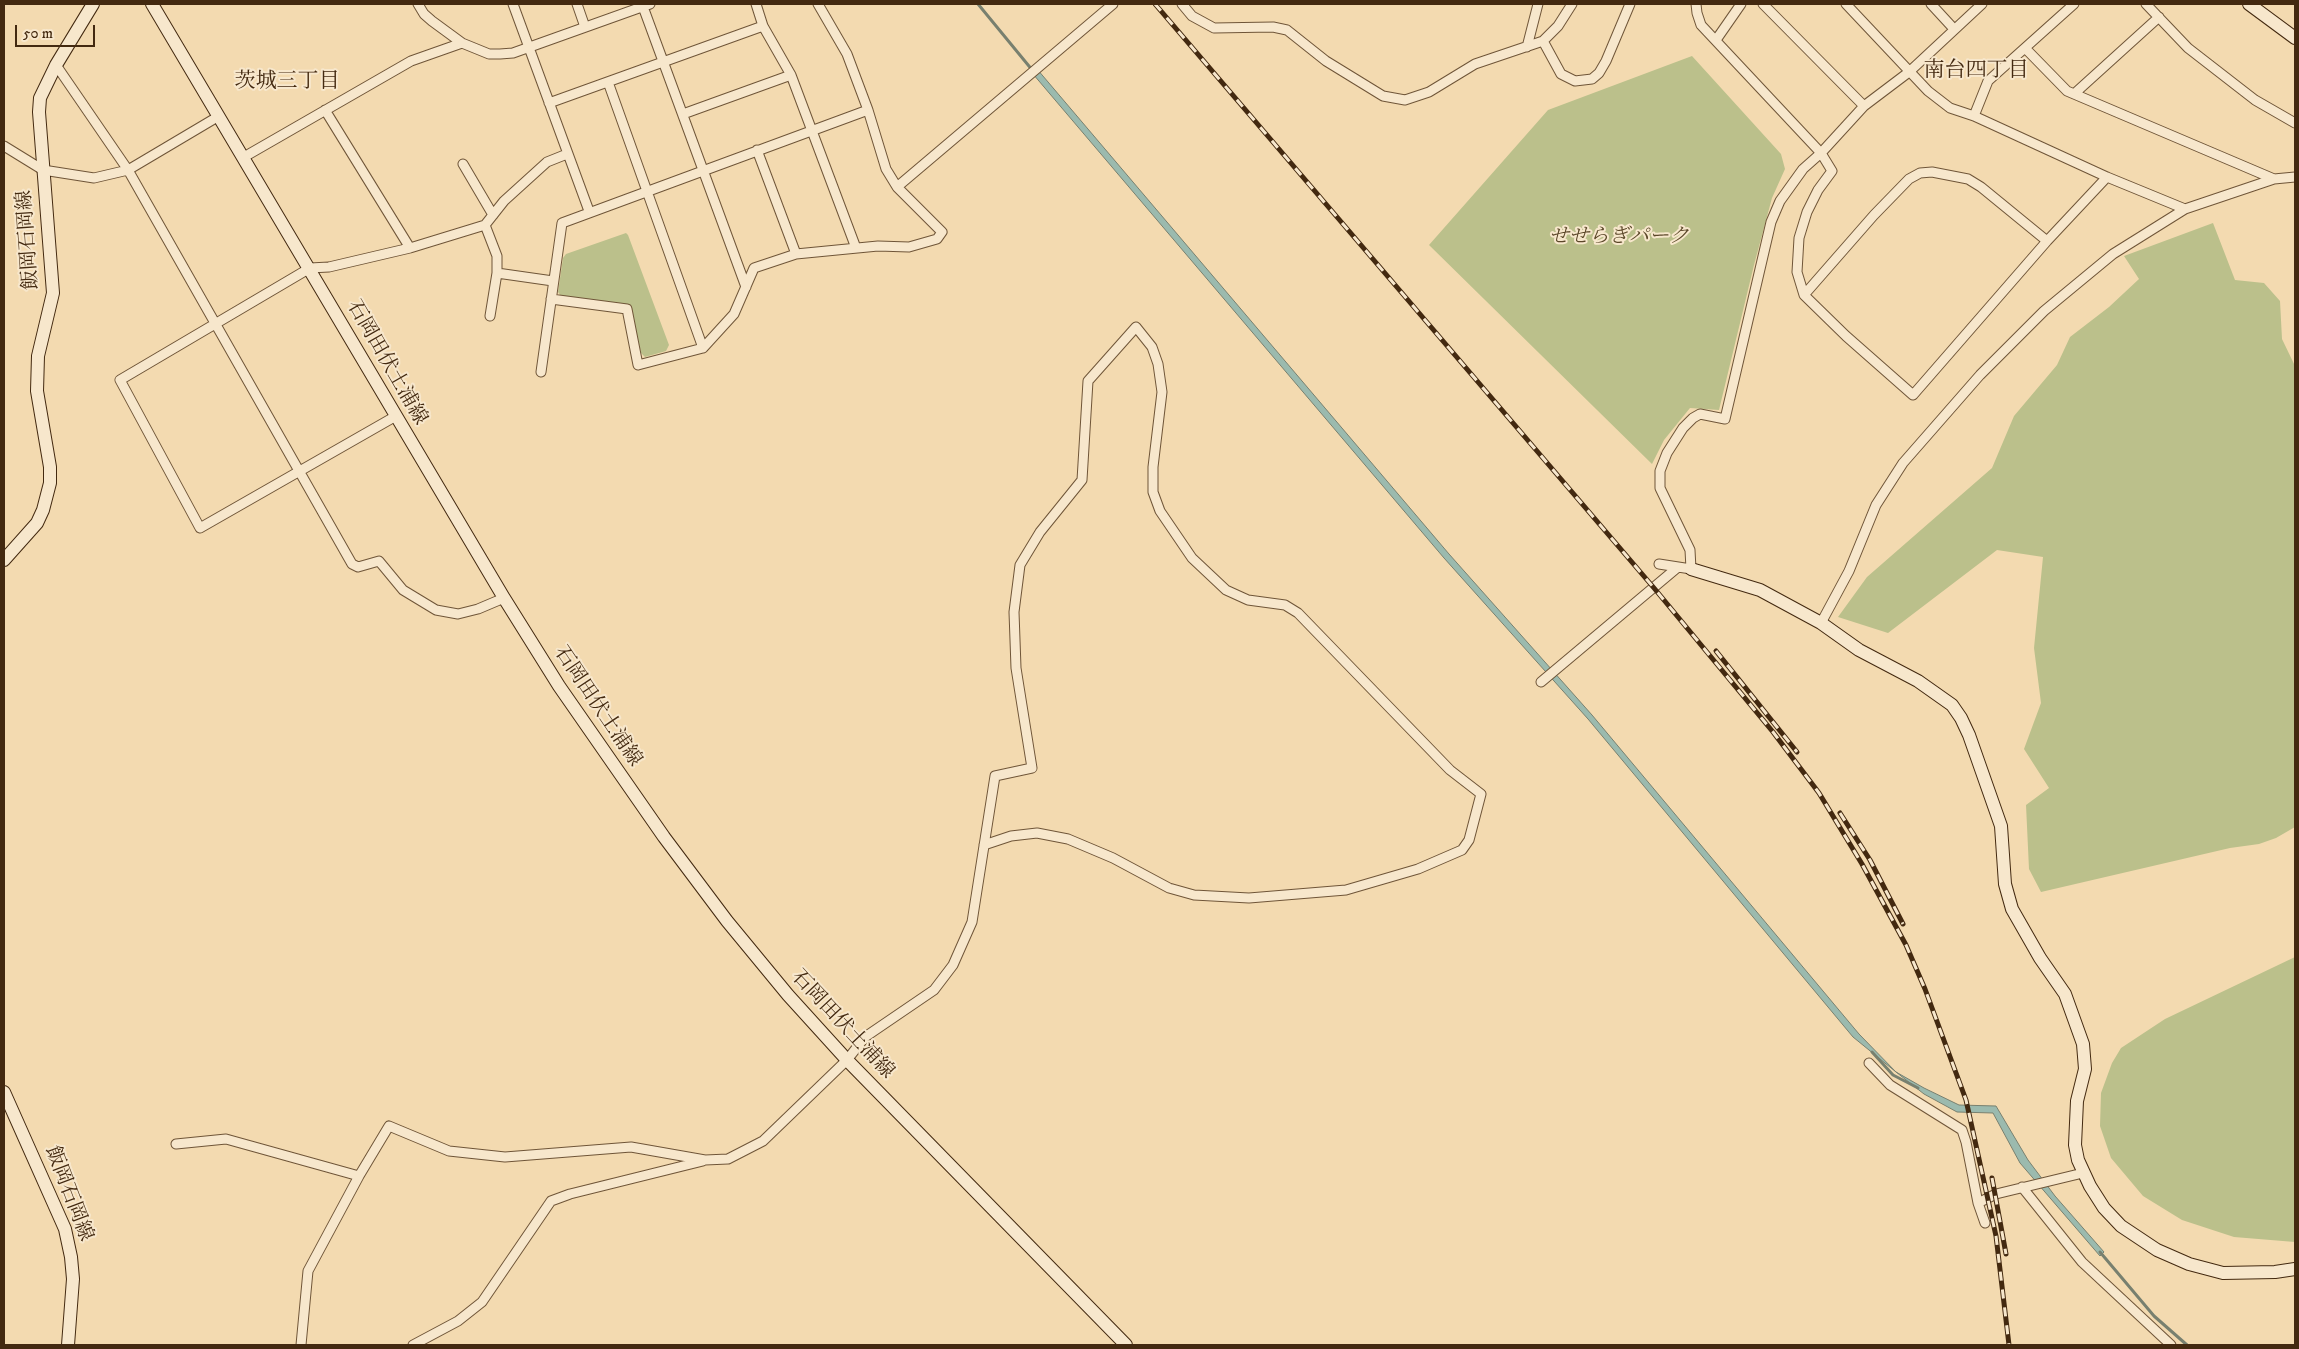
<!DOCTYPE html>
<meta charset="utf-8">
<style>
body{margin:0}
#map{position:relative;width:2299px;height:1349px;overflow:hidden;background:#f3dab0;font-family:"IM FELL DW Pica",serif}
canvas{display:block}
.frame{position:absolute;inset:0;border:5px solid #432910;pointer-events:none}
.scale{position:absolute;left:15px;top:25px;width:80px;height:22px;box-sizing:border-box;border:2px solid #432910;border-top:0;padding-left:6px;font-size:15px;line-height:18px;white-space:nowrap;color:#432910;-webkit-text-stroke:4px #f7e7cc;paint-order:stroke}
</style>
<div id="map">
<canvas width="2299" height="1349"></canvas>
<div class="frame"></div>
<div class="scale">50 m</div>
</div>
<script>
const ctx = document.querySelector('canvas').getContext('2d');
ctx.lineJoin = 'round';
function fill(path, color) {
  ctx.fillStyle = color;
  ctx.fill(path, 'evenodd');
}
function poly(rows) {
  const path = new Path2D();
  for (const r of rows) {
    path.moveTo(r[0], r[1]);
    for (let i = 2; i < r.length; i += 2) path.lineTo(r[i], r[i + 1]);
  }
  return path;
}
function strokePath(path, color, width, dash) {
  ctx.strokeStyle = color;
  ctx.lineWidth = width;
  ctx.lineCap = dash ? 'butt' : 'round';
  ctx.setLineDash(dash || []);
  ctx.stroke(path);
}
function drawText(font, color, halo, rows, align = 'center') {
  ctx.font = font + ' "IM FELL DW Pica","Noto Serif JP",serif';
  ctx.lineWidth = 4;
  ctx.setLineDash([]);
  ctx.textBaseline = 'middle';
  ctx.strokeStyle = halo;
  ctx.fillStyle = color;
  for (const [text, x, y, turn = 0] of rows) {
    ctx.save();
    ctx.translate(x, y);
    ctx.rotate((+turn || 0) * Math.PI / 180);
    ctx.textAlign = isNaN(turn) ? turn : align;
    if (halo) ctx.strokeText(text, 0, 0);
    ctx.fillText(text, 0, 0);
    ctx.restore();
  }
}
const green = poly([
 [1692,56,1781,154,1785,169,1772,198,1754,265,1719,410,1690,408,1664,440,1652,464,1429,245,1548,110],
 [2213,223,2235,280,2264,283,2280,301,2282,339,2295,366,2295,827,2276,838,2259,844,2230,848,2041,892,2029,869,2026,805,2049,788,2024,749,2041,703,2034,648,2043,557,1997,550,1888,633,1838,617,1867,577,1992,468,2014,416,2057,365,2070,337,2109,307,2139,279,2124,256],
 [626,233,628,235,669,345,666,351,645,357,641,353,630,305,561,296,558,292,563,258,566,254],
 [2295,957,2295,1242,2234,1237,2182,1220,2143,1196,2111,1158,2100,1126,2101,1093,2112,1063,2121,1048,2165,1019]
]);
const water = poly([
 [1037,69,1449,554,1592,715,1859,1034,1896,1072,1924,1088,1959,1105,1996,1106,2028,1160,2055,1196,2104,1252,2100,1256,2020,1163,1993,1113,1957,1112,1924,1094,1896,1072,1853,1037,1588,719,1444,558,1033,74,1037,69]
]);
const stream = poly([
 [978,4,1033,71],
 [1872,1052,1893,1075,1918,1088],
 [2100,1252,2154,1316,2187,1345]
]);
const street = poly([
 [418,4,424,14,432,21,462,43,489,54,500,54,513,53,650,4],
 [513,4,589,211],
 [577,4,585,27],
 [642,4,746,287],
 [756,4,763,26,791,75,856,248],
 [1182,4,1192,16,1214,28,1273,27,1287,30,1326,61,1383,96,1405,100,1429,92,1475,64,1543,41,1558,26,1572,4],
 [1696,4,1697,13,1701,25,1821,153,1832,171,1818,190,1807,212,1799,238,1797,272,1804,295,1846,336,1913,395,2047,241,2107,177],
 [1763,4,1864,106],
 [1846,4,1928,91,1950,108,1974,116,2107,177,2185,209],
 [1931,4,1954,29],
 [2146,4,2188,48,2255,100,2295,123],
 [1716,40,1741,4],
 [1543,41,1561,74,1575,81,1592,79,1599,73,1606,61,1630,4],
 [1527,47,1538,4],
 [2025,48,2067,91,2274,179],
 [56,65,128,170,352,564,358,567,379,561,403,590,436,610,458,614,478,609,504,598],
 [608,82,703,348],
 [2074,94,2159,17],
 [549,103,763,26],
 [325,110,410,248],
 [683,114,791,75],
 [1974,116,1988,81,2074,4],
 [4,146,43,170,94,178,128,170,219,116],
 [757,150,796,254],
 [244,157,411,61,462,43],
 [463,164,493,215],
 [897,187,1113,4],
 [485,225,497,256,497,273,553,281],
 [1804,295,1874,215,1909,179,1920,173,1932,172,1968,179,1981,187,2047,241],
 [551,299,627,309,638,365,703,348,734,314,754,268,796,254,878,246,909,247,937,239,942,232,897,187,886,169,868,110,847,54,818,4],
 [490,316,497,273],
 [541,372,562,223,868,110],
 [396,416,200,528,120,380,310,268,329,267,410,248,485,225,504,201,547,162,567,154],
 [1659,564,1691,569,1690,550,1660,488,1660,471,1667,453,1683,428,1693,418,1700,414,1725,419,1771,222,1780,201,1803,169,1821,153,1864,106,1909,72,1982,4],
 [1821,623,1849,571,1876,505,1903,463,1980,375,2044,311,2113,254,2185,209,2274,179,2295,177],
 [1541,682,1678,567],
 [1869,1063,1890,1085,1962,1130,1966,1142,1978,1203,1985,1223],
 [176,1144,226,1139,359,1176],
 [2022,1187,2082,1262,2171,1345],
 [1978,1203,1996,1194,2083,1173],
 [301,1345,308,1271,359,1176,389,1126,449,1151,505,1157,631,1147,705,1160,728,1159,763,1141,847,1060,865,1037,934,990,953,965,972,922,995,776,1032,768,1016,668,1014,612,1020,565,1040,532,1082,480,1088,381,1136,327,1152,347,1158,364,1162,392,1153,467,1153,492,1160,511,1192,558,1226,590,1248,600,1285,605,1298,613,1450,770,1481,794,1469,840,1462,850,1418,869,1346,890,1249,898,1194,895,1169,888,1113,858,1068,839,1037,833,1011,836,984,845],
 [413,1345,458,1321,482,1302,551,1201,570,1194,703,1161]
]);
const secondary = poly([
 [152,4,504,598,559,686,664,837,727,921,788,995,847,1060,1126,1345],
 [2249,4,2295,38],
 [4,560,37,523,43,510,50,483,50,467,37,391,38,356,53,293,39,112,40,98,56,65,93,4],
 [1691,569,1760,590,1821,623,1859,650,1918,681,1952,705,1961,718,1969,735,2001,826,2005,884,2012,909,2040,958,2065,994,2083,1044,2085,1069,2077,1101,2075,1145,2078,1160,2090,1186,2104,1208,2121,1226,2157,1250,2189,1264,2223,1273,2275,1272,2295,1269],
 [4,1092,65,1229,71,1257,73,1279,68,1345]
]);
const rail = poly([
 [1155,4,1654,588,1773,732,1819,793,1862,864,1906,945,1925,989,1966,1100,1996,1236,2009,1345],
 [1716,651,1797,752],
 [1840,813,1870,860,1903,924],
 [1992,1178,2006,1254]
]);
const parkNames = [
 ["せせらぎパーク",1619,238]
];
const streetNames = [
 ["飯岡石岡線",29,240,-94],
 ["石岡田伏土浦線",386,363,60],
 ["石岡田伏土浦線",597,707,56],
 ["石岡田伏土浦線",842,1025,47],
 ["飯岡石岡線",68,1194,69]
];
const neighbourhoodNames = [
 ["南台四丁目",1976,72],
 ["茨城三丁目",287,83]
];
fill(green, '#bbc08b');
fill(water, '#9bbaae');
strokePath(water, '#78806f', 1);
strokePath(stream, '#78806f', 3);
strokePath(street, '#6f5538', 11);
strokePath(secondary, '#432910', 14);
strokePath(street, '#f7e7cc', 9);
strokePath(secondary, '#f7e7cc', 12);
strokePath(rail, '#432910', 5);
strokePath(rail, '#f7e7cc', 3, [9]);
drawText('italic 20px', '#5b4729', '#f7e7cc', parkNames);
drawText('20px', '#432910', '#f7e7cc', streetNames);
drawText('21px', '#432910', '#f7e7cc', neighbourhoodNames);
</script>
